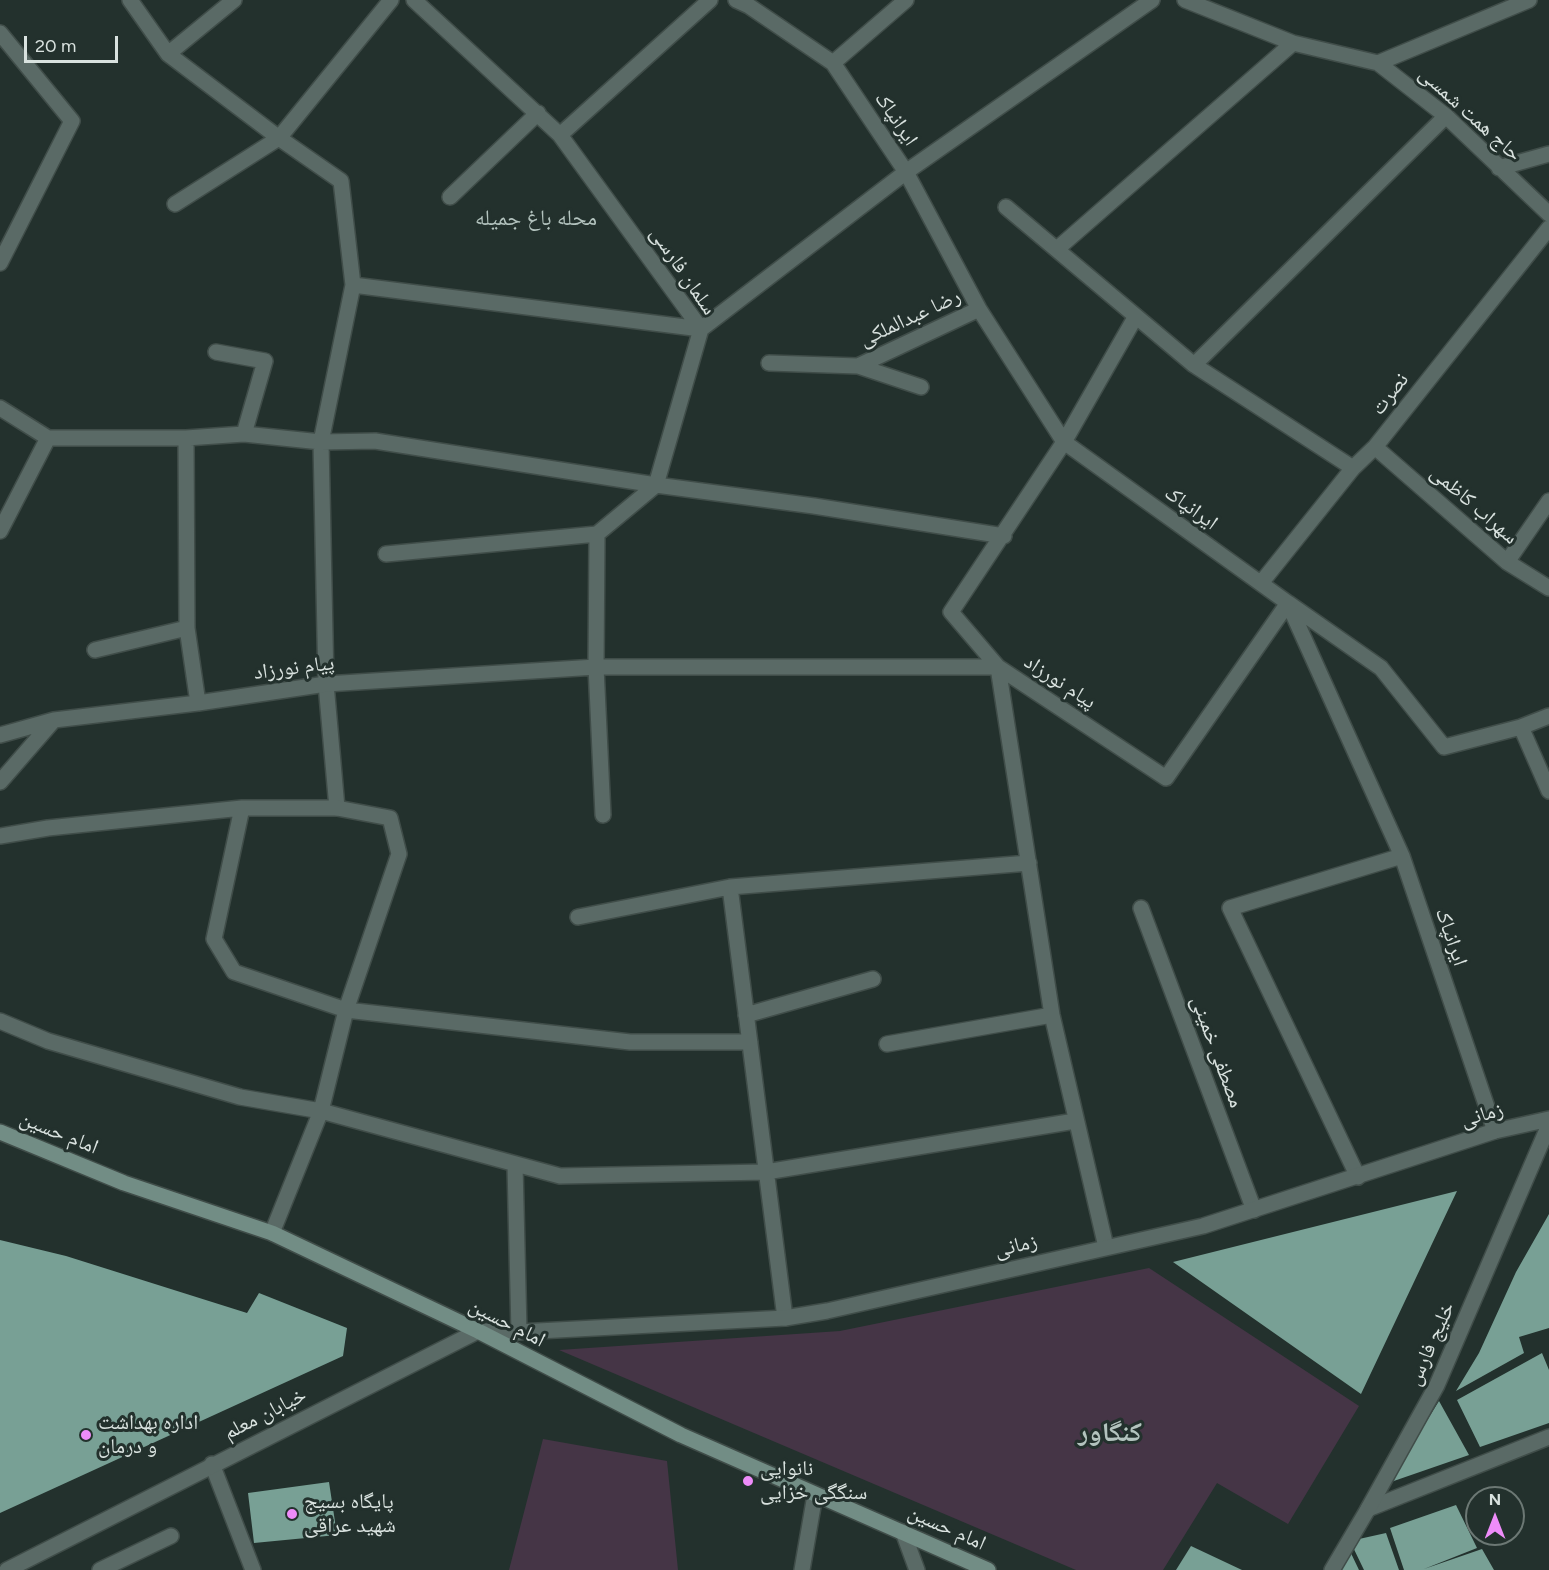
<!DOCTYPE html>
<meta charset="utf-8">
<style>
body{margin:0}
#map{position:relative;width:1549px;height:1570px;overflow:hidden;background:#23312d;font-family:Figtree,sans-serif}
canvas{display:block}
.north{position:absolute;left:1465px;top:1486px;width:60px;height:60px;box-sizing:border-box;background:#23312d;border:2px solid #6c7874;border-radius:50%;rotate:0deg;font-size:16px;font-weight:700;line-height:24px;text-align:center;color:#d9e2df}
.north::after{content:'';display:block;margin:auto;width:21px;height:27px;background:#ee8cf9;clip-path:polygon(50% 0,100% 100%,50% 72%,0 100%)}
.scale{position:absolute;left:24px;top:36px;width:94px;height:27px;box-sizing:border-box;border:3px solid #d9e2df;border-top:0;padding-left:8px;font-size:18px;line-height:21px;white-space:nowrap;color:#d9e2df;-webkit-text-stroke:4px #23312d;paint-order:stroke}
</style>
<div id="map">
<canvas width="1549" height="1570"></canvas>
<div class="north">N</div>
<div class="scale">20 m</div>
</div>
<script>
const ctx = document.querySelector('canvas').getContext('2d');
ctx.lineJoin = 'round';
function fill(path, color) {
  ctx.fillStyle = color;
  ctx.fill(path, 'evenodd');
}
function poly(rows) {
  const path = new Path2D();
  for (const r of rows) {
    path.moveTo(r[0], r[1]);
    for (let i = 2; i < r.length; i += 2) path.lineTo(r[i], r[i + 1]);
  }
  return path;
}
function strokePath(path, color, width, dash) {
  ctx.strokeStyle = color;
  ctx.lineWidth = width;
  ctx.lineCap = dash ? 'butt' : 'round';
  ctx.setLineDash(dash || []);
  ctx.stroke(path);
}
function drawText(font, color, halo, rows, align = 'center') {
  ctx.font = font + ' Figtree,"Noto Naskh Arabic",sans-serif';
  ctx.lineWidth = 6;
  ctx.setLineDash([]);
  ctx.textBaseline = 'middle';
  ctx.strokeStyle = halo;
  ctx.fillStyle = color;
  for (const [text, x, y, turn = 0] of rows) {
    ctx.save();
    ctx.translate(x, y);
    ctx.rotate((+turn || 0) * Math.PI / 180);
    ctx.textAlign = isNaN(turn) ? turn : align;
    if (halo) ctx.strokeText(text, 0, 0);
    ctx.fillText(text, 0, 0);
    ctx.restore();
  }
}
const green = poly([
 [1149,1268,1359,1406,1288,1524,1217,1483,1163,1570,1076,1570,559,1350,840,1331],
 [543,1439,667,1461,678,1570,509,1570]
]);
const building = poly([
 [1457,1191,1361,1394,1173,1262],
 [1549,1214,1549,1328,1519,1337,1524,1353,1456,1391,1479,1353,1516,1272],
 [0,1240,66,1256,247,1313,259,1293,347,1328,343,1356,0,1513],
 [1542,1353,1549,1370,1549,1423,1480,1447,1457,1400],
 [1439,1401,1469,1455,1388,1483],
 [329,1482,337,1535,254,1543,248,1493],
 [1456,1505,1477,1548,1424,1569,1482,1549,1494,1570,1404,1570,1390,1528],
 [1386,1533,1399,1570,1364,1570,1350,1541],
 [1191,1546,1242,1570,1176,1570],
 [1348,1547,1359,1570,1333,1570]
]);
const service = poly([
 [326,684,337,808]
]);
const minor = poly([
 [130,0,168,54,279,138,341,181,353,285,321,442,326,684],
 [414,0,560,135,701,329,656,485,597,534,596,667,603,815],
 [736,0,749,6,833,63,906,172,979,309,1064,442,1288,603,1402,856,1495,1131],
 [1185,0,1293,43,1378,63,1446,116,1549,214],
 [0,33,72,121,0,263],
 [168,54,234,0],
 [833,63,906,0],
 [1378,63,1529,0],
 [560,135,710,0],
 [1499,168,1549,154],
 [450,197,538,113],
 [175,204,279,138,391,0],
 [1006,207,1194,365,1353,468],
 [1057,249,1293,43],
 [353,285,701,329,906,172,1152,0],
 [216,352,265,361,244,434],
 [769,363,858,366,921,387],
 [1194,365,1446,116],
 [858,366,979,309],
 [0,408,48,438,186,438,244,434,321,442,375,441,656,485,814,506,1004,536],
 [186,438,187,628,198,703],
 [1375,447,1507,562,1549,588],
 [0,531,48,438],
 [386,554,597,534],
 [1507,562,1549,501],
 [1261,583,1353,468,1375,447,1549,228],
 [95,650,187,628],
 [1549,716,1521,727,1549,791],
 [0,735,54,720,198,703,326,684,596,667,998,667,1166,778,1288,603,1381,668,1444,747,1521,727],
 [0,782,53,721],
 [242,808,214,939,234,972,346,1010,630,1042,750,1042],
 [0,836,48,828,242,808,337,808,390,818,399,854,346,1010,321,1111,272,1233],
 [730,887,785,1318],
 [1141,908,1254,1210],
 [578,917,730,887,1029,863],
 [746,1015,873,979],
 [0,1021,48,1041,240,1097,321,1111,560,1176,766,1172,1075,1121],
 [887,1044,1052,1015],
 [515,1165,519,1332],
 [1358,1177,1230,908,1402,856],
 [1106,1247,1052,1015,998,667,951,612,1064,442,1136,316],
 [212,1464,253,1570],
 [1368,1509,1549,1437],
 [903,1532,917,1570],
 [100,1570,171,1536],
 [802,1570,815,1495]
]);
const tertiary = poly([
 [7,1570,478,1331,519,1332,785,1318,827,1311,1203,1226,1495,1131,1549,1119],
 [1332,1570,1368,1509,1437,1385,1549,1125]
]);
const secondary = poly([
 [0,1132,124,1183,272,1233,478,1331,681,1435,988,1570]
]);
const markers = [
 [86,1435,6,"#ee8cf9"],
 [748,1481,6,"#ee8cf9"],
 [292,1514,6,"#ee8cf9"]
];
const streetNames = [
 ["حاج همت شمسی",1470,114,42],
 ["ایرانپاک",896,119,56],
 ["سلمان فارسی",683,271,56],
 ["رضا عبدالملکی",910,318,-25],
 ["نصرت",1390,394,-52],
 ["سهراب کاظمی",1474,505,41],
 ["ایرانپاک",1191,508,36],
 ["پیام نورزاد",294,668,-7],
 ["پیام نورزاد",1060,682,33],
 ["ایرانپاک",1451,937,71],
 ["مصطفی خمینی",1217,1052,70],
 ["زمانی",1482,1115,-16],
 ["امام حسین",59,1133,22],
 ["زمانی",1016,1246,-13],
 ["امام حسین",507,1323,27],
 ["خلیج فارس",1431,1344,-66],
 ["خیابان معلم",265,1414,-27],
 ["امام حسین",947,1528,24]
];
const poiNames = [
 ["اداره بهداشت",98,1423],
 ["و درمان",98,1447],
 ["نانوایی",760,1469],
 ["سنگگی خزایی",760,1493],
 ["پایگاه بسیج",304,1502],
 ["شهید عراقی",304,1526]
];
const neighbourhoodNames = [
 ["محله باغ‌ جمیله",536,219]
];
const districtNames = [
 ["کنگاور",1110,1433]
];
fill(green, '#453546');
fill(building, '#78a095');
strokePath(service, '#404d49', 18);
strokePath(minor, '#404d49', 18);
strokePath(tertiary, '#404d49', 18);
strokePath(secondary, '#404d49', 18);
strokePath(service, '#5a6a66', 15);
strokePath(minor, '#5a6a66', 15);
strokePath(tertiary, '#5a6a66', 15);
strokePath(secondary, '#728d85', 15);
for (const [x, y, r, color] of markers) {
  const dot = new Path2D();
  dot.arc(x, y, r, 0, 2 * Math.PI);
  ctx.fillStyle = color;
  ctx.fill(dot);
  strokePath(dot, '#23312d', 2);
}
drawText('21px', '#d9e2df', '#23312d', streetNames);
drawText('21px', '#d9e2df', '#23312d', poiNames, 'left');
drawText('22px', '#b3c3be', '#23312d', neighbourhoodNames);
drawText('bold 27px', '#b3c3be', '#23312d', districtNames);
</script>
